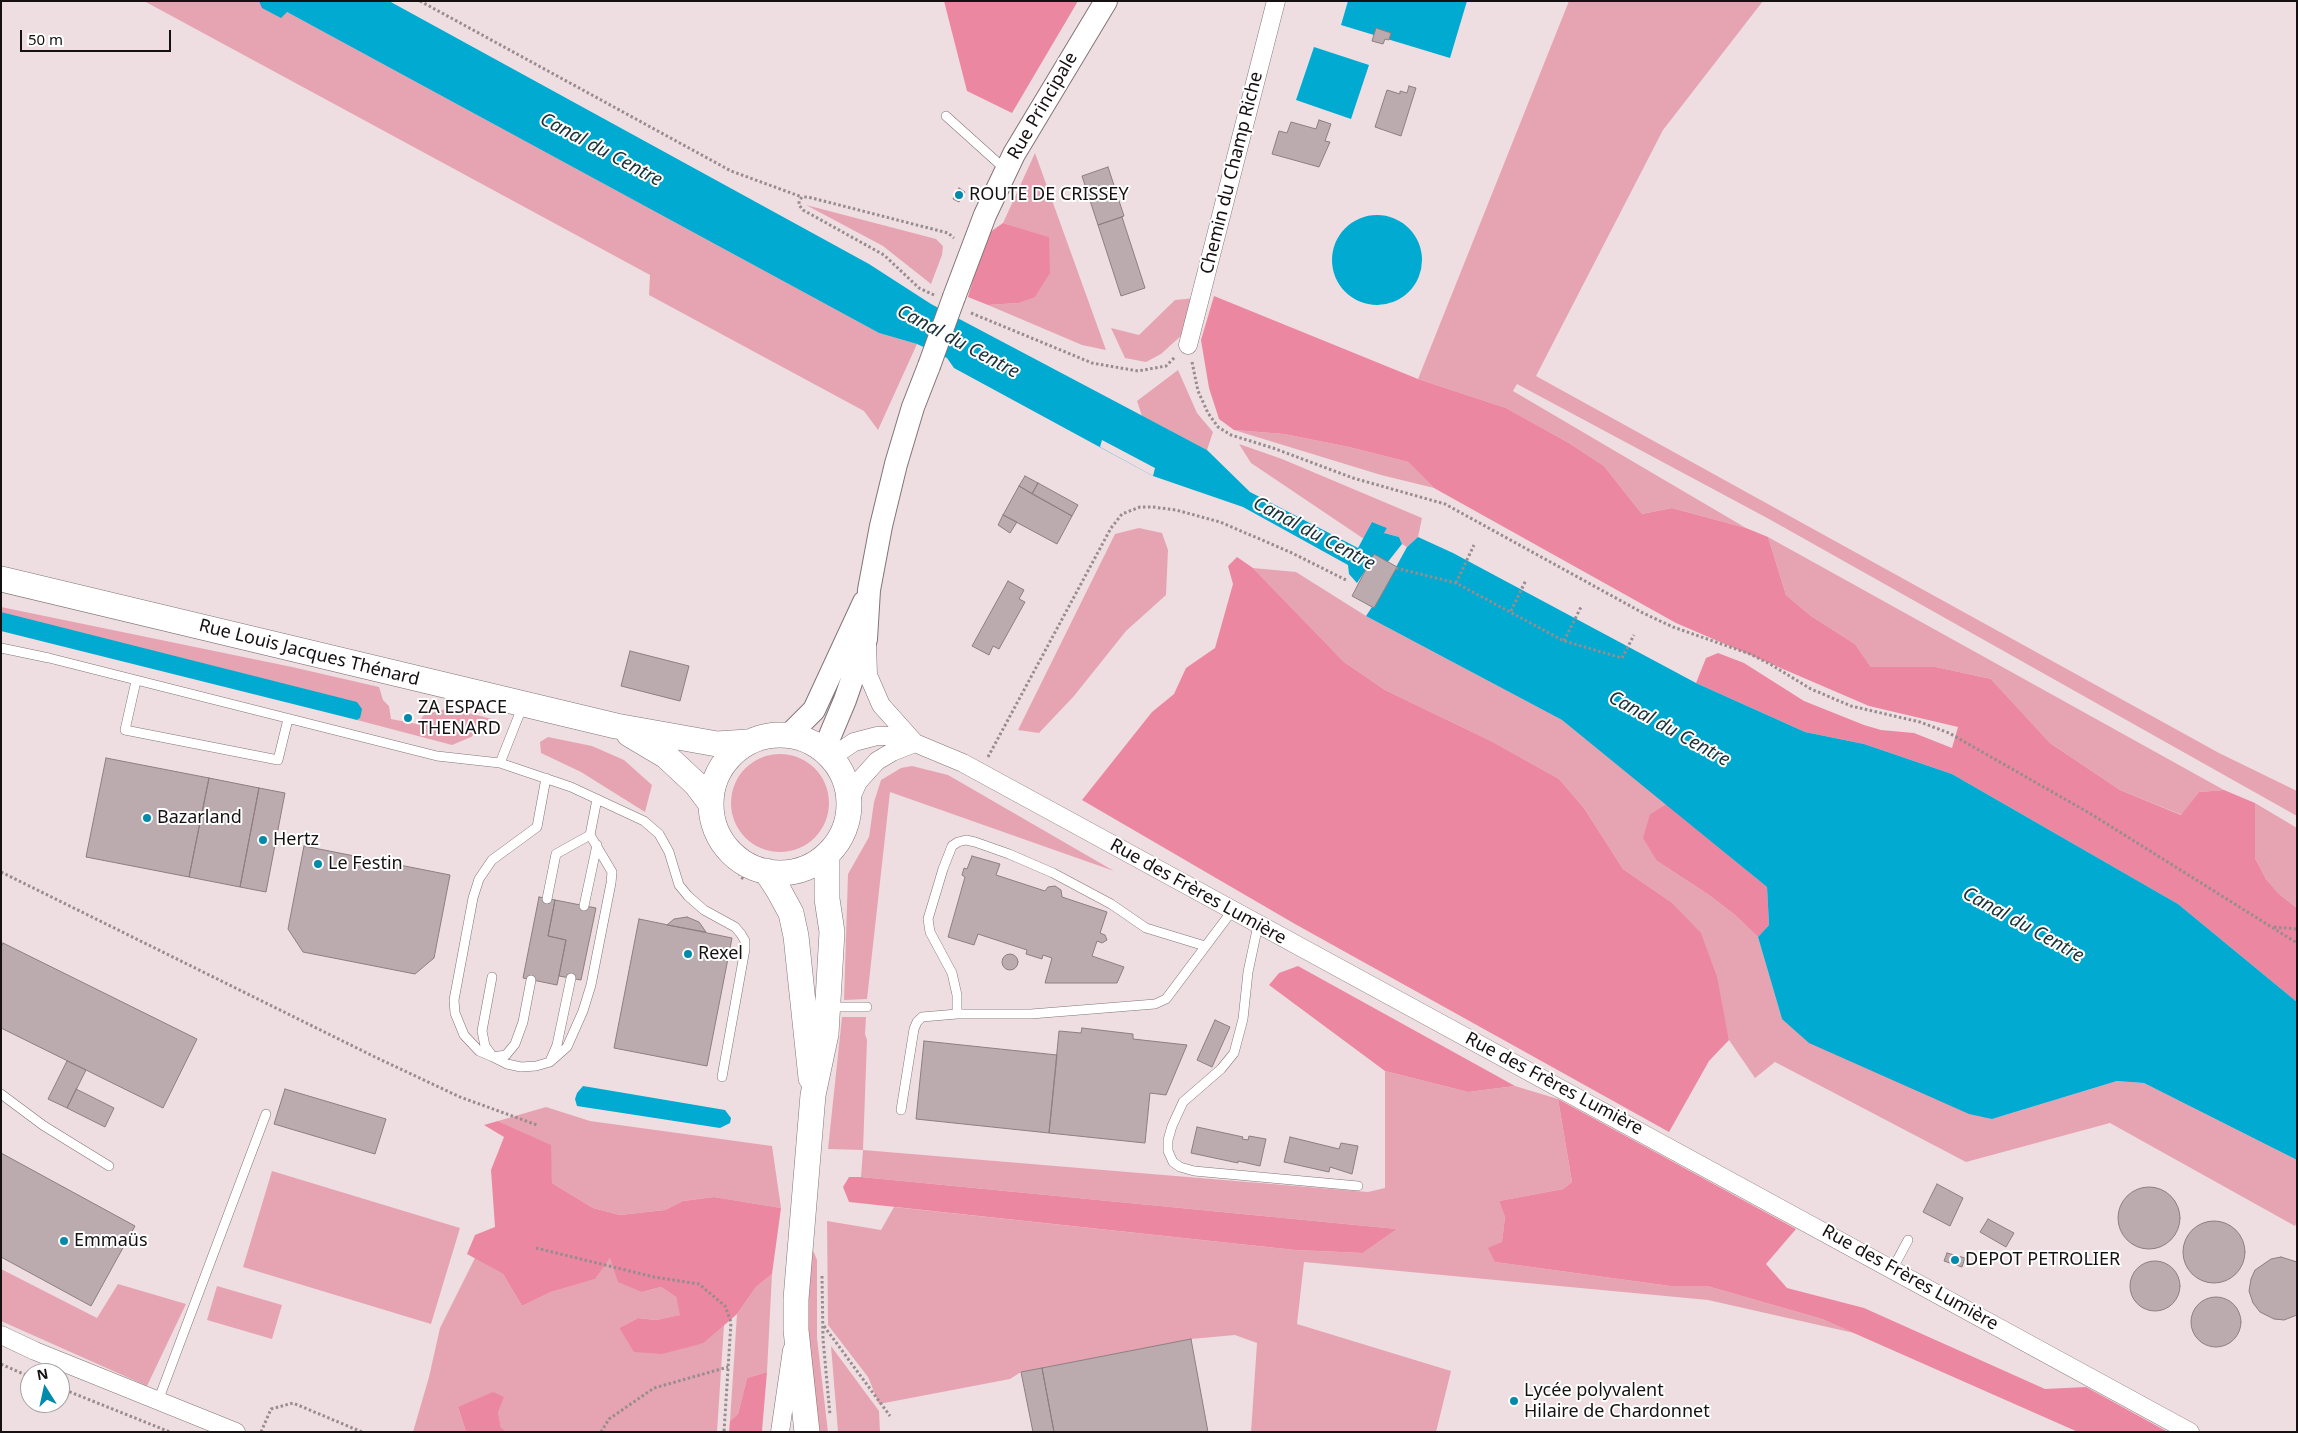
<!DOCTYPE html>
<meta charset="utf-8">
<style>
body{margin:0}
#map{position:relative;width:2298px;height:1433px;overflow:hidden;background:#eedee1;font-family:"Noto Sans",sans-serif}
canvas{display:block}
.frame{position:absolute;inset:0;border:2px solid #151011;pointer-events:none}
.north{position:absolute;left:20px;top:1363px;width:50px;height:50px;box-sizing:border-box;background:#fff;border:1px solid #a19fa0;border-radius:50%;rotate:350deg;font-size:14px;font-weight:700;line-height:20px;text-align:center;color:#151011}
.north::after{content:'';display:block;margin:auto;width:18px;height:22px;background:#018aaa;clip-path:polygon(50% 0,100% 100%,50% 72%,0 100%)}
.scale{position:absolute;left:20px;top:30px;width:151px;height:22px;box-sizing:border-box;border:2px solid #151011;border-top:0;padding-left:6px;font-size:15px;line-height:18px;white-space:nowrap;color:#151011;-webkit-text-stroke:4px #fff;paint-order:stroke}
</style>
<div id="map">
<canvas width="2298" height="1433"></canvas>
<div class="frame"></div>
<div class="north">N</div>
<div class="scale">50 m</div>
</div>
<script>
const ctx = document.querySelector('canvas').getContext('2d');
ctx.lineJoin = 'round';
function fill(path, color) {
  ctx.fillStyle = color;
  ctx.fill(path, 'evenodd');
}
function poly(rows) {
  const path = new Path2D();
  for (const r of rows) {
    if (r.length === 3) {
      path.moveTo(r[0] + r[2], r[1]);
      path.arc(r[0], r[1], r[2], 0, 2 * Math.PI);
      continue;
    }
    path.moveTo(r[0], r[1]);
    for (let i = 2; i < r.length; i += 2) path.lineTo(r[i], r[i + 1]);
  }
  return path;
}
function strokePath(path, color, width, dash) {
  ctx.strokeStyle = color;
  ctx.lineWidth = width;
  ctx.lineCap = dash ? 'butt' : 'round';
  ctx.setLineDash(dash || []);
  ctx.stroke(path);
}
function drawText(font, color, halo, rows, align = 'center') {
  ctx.font = font + ' "Noto Sans",sans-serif';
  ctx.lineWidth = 4;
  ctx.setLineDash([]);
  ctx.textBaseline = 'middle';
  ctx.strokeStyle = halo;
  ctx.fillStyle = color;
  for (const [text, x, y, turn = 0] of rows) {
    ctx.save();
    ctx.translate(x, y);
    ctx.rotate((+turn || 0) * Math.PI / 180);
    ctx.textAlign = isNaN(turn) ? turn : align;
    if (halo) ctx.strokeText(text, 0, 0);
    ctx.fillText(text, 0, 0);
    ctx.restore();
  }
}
const green = poly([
 [144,1,259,1,287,12,879,333,917,344,878,430,864,411,649,295,650,275],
 [1569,1,1763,1,1663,130,1536,376,2219,753,2297,791,2297,816,1769,519,1517,384,1513,391,1746,528,1672,508,1642,514,1604,466,1569,443,1506,408,1418,379],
 [1035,153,1106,350,1082,345,988,305,1018,303,1048,237,1003,223],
 [806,205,936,239,943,246,942,255,931,284,883,246],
 [1195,298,1183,334,1161,354,1146,362,1125,358,1111,328,1139,335,1175,300],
 [1178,370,1197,413,1213,432,1207,450,1142,416,1137,401],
 [1234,430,1284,434,1349,447,1408,462,1434,488,1381,475],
 [1239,444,1282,459,1422,518,1418,537,1407,547,1402,544,1399,537,1384,533,1387,528,1372,522,1364,539,1251,463],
 [1139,528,1162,533,1168,550,1166,595,1126,631,1074,696,1039,733,1018,730,1115,534],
 [1768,537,1988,659,2224,790,2199,792,2182,815,2120,790,2050,743,1991,679,1936,667,1871,667,1855,644,1811,616,1786,595],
 [1253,568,1296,572,1366,616,1562,720,1666,804,1650,814,1657,861,1709,895,1735,915,1758,937,1782,1019,1992,1119,2117,1081,2144,1083,2297,1160,2297,1222,2295,1226,2110,1123,1966,1162,1775,1062,1755,1078,1729,1040,1724,1018,1671,902,1623,869,1584,808,1559,779,1493,742,1385,690,1344,662],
 [1,607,292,667,379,687,383,700,389,706,391,719,417,724,424,715,449,708,492,719,471,737,452,745,357,720,360,718,1,612],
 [548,737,592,746,624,760,652,785,645,812,581,772,541,753,540,742],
 [780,803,49],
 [912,766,948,775,1114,871,890,792,867,999,844,1000,848,874,869,837,874,802,881,780,901,768],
 [2255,803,2297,828,2297,908,2279,894,2266,879,2255,858],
 [842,1017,866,1017,865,1034,867,1040,863,1150,1368,1192,1385,1188,1385,1071,1468,1092,1515,1086,1558,1099,1572,1182,1563,1189,1499,1201,1505,1217,1502,1243,1495,1262,1670,1286,1707,1286,1822,1319,1854,1333,1708,1300,1304,1262,1297,1324,1451,1371,1436,1432,1251,1432,1257,1343,1235,1335,1191,1339,1021,1372,1010,1379,879,1404,868,1377,828,1325,827,1221,881,1230,894,1207,1295,1250,1363,1253,1397,1229,861,1177,863,1150,828,1149],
 [546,1107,590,1121,772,1146,781,1208,714,1197,683,1201,665,1210,620,1215,593,1208,552,1183,550,1145,498,1121],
 [272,1171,460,1228,431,1324,243,1267],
 [809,1240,817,1260,817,1338,828,1432,819,1432,809,1337],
 [475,1258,503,1274,522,1306,551,1292,594,1279,610,1258,642,1292,661,1287,676,1297,681,1315,656,1320,638,1318,619,1328,635,1352,704,1343,724,1325,717,1432,507,1432,501,1429,498,1412,458,1407,466,1432,413,1432,429,1377,440,1328],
 [1,1269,97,1318,118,1284,186,1304,147,1386,1,1321],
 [772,1274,767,1372,747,1378,738,1414,730,1421,737,1314,756,1287],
 [217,1286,282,1305,272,1339,207,1320],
 [831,1346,879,1411,880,1432,838,1432]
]);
const forest = poly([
 [944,1,1078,1,1012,113,967,91],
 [1003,223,1049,237,1050,273,1035,297,1018,303,988,305,968,297,986,235],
 [1214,296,1418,379,1506,408,1569,443,1604,466,1642,514,1672,508,1746,528,1768,537,1786,595,1811,616,1855,644,1871,667,1936,667,1991,679,2050,743,2120,790,2181,815,2199,792,2224,790,2255,803,2255,858,2266,879,2279,894,2297,908,2297,1002,2178,904,1952,774,1864,744,1805,732,1696,683,1706,658,1718,653,1744,663,1804,701,1864,725,1881,730,1914,733,1952,748,1958,727,1869,706,1676,623,1434,488,1408,462,1349,447,1284,434,1234,430,1219,419,1209,388,1201,340],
 [1237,557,1253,568,1344,662,1385,690,1493,742,1559,779,1584,808,1623,869,1671,902,1701,933,1717,977,1729,1040,1709,1061,1669,1132,1295,924,1082,800,1152,712,1174,694,1186,668,1215,648,1233,584,1228,566],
 [1666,804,1767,887,1769,925,1758,937,1735,915,1709,895,1657,861,1643,838,1650,814],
 [1298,966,1515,1086,1468,1092,1385,1071,1269,985,1279,973],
 [1558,1099,1796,1229,1766,1264,1787,1288,1864,1308,2045,1389,2086,1387,2168,1432,2078,1432,1822,1319,1707,1286,1670,1286,1495,1262,1488,1248,1502,1242,1505,1217,1499,1201,1563,1189,1572,1182],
 [498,1121,551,1145,552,1183,593,1208,620,1215,665,1210,683,1201,714,1197,781,1208,772,1274,756,1287,737,1314,704,1343,662,1354,634,1352,619,1328,638,1318,656,1320,680,1315,676,1297,661,1287,642,1292,618,1282,610,1258,595,1279,551,1292,522,1306,503,1274,467,1254,475,1235,495,1227,491,1170,504,1137,484,1125],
 [849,1177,861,1177,1397,1229,1363,1253,1295,1250,849,1202,843,1187],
 [767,1372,762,1431,729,1432,730,1421,738,1414,747,1378],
 [493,1392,504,1397,498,1412,501,1428,507,1432,466,1432,458,1407]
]);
const water = poly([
 [259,1,389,1,869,264,931,304,1207,450,1250,492,1358,548,1372,522,1387,528,1384,533,1399,537,1402,544,1387,563,1396,567,1407,547,1418,537,1453,553,1696,683,1805,732,1864,744,1952,774,2178,904,2297,1002,2297,1160,2144,1083,2117,1081,1992,1119,1969,1114,1809,1043,1782,1019,1758,937,1769,925,1767,887,1562,720,1366,616,1388,583,1365,571,1357,583,1349,574,1348,565,1263,518,1243,507,1153,476,954,368,947,358,917,344,879,333,287,12,281,18,262,8],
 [1348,1,1467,1,1450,58,1341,25],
 [1314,47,1369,65,1351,119,1296,100],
 [1377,260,45],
 [1,612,357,702,362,709,361,714,360,718,357,720,1,631],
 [583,1086,725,1110,731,1118,730,1123,720,1128,577,1106,575,1099,577,1093]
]);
const pier = poly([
 [1102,440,1155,468,1153,476,1100,447]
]);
const building = poly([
 [1376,28,1391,33,1389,40,1385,39,1383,44,1372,41,1376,28],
 [1409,86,1416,88,1401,136,1375,127,1387,90,1400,94,1400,91,1407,93,1409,86],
 [1319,120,1331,124,1325,141,1330,142,1319,167,1272,154,1279,131,1287,133,1291,122,1316,129,1319,120],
 [1108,167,1124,216,1098,225,1082,176,1108,167],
 [959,188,965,192,959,202,953,199,959,188],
 [1122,217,1145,288,1121,296,1098,225,1122,217],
 [1025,476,1038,483,1032,494,1019,486,1025,476],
 [1038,483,1078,505,1072,516,1032,494,1038,483],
 [1019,486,1072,516,1057,544,1003,515,1019,486],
 [1003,515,1017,522,1010,533,998,525,1003,515],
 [1374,554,1397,567,1374,608,1352,596,1374,554],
 [1008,581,1024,590,1019,599,1025,602,999,649,993,646,989,655,972,646,1008,581],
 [630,651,689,666,680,701,621,686,630,651],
 [106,758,209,778,189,877,86,857,106,758],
 [209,778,259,788,240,887,189,877,209,778],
 [259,788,285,793,266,892,240,887,259,788],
 [304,846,450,875,434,958,415,974,303,952,288,929,304,846],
 [972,856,1000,864,996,875,1045,891,1048,887,1055,886,1061,890,1062,897,1107,912,1100,933,1105,935,1107,940,1102,943,1097,941,1092,956,1124,967,1117,983,1045,983,1052,958,1043,955,1042,959,1026,954,1027,950,978,934,974,945,948,937,965,877,962,875,964,868,967,869,972,856],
 [539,897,555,900,548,936,566,940,557,985,523,978,539,897],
 [555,900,596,908,581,980,559,976,566,940,548,936,555,900],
 [687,917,699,922,706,932,667,925,674,919,687,917],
 [639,919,732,938,707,1066,614,1048,639,919],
 [3,943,197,1039,163,1108,1,1028,1,947,3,943],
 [1010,962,8],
 [1215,1020,1230,1027,1212,1067,1197,1060,1215,1020],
 [1082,1028,1133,1034,1133,1039,1187,1045,1166,1095,1150,1093,1145,1143,1049,1133,1059,1031,1081,1033,1082,1028],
 [924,1041,1057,1055,1049,1133,916,1119,924,1041],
 [67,1061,86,1070,67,1108,48,1099,67,1061],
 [76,1089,114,1108,105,1127,67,1108,76,1089],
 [285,1089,386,1119,375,1154,274,1124,285,1089],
 [1197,1127,1243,1137,1242,1139,1248,1140,1249,1136,1266,1139,1260,1166,1238,1161,1238,1163,1191,1153,1197,1127],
 [1290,1137,1339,1149,1341,1143,1358,1146,1352,1174,1330,1167,1329,1172,1284,1162,1290,1137],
 [1,1153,135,1226,91,1306,1,1257,1,1153],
 [1937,1184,1963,1198,1950,1226,1923,1212,1937,1184],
 [2149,1218,31],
 [1988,1219,2014,1233,2006,1247,1980,1232,1988,1219],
 [2214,1252,31],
 [1947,1253,1965,1258,1962,1267,1944,1261,1947,1253],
 [2281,1257,2297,1262,2297,1315,2284,1320,2274,1319,2260,1312,2253,1303,2249,1291,2251,1279,2255,1270,2271,1259,2281,1257],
 [2155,1286,25],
 [2216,1322,25],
 [1191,1339,1208,1432,1054,1432,1042,1368,1191,1339],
 [1042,1368,1054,1432,1033,1432,1021,1372,1042,1368]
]);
const path = poly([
 [420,1,731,171,802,197],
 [934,295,919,288,884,255,803,210,799,205,799,201,802,197,808,197,948,233,954,238],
 [971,313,1092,363,1138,371,1166,366,1175,357],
 [1192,362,1198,391,1208,413,1218,427,1231,435,1273,448,1353,478,1445,504,1643,613,1673,627,1750,654,1770,664,1811,689,1851,706,1920,722,1949,733,2091,814,2297,943],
 [1396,568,1456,583,1564,641,1622,658,1634,635],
 [1456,583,1474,545],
 [1511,611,1526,580],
 [1564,641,1581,607],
 [988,757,1111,528,1122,514,1140,507,1153,507,1176,510,1220,522,1290,552,1346,580],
 [729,850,741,877,745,880],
 [1,872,375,1057,460,1097,537,1125],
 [2274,927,2297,929],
 [536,1248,654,1277,699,1284,725,1306,731,1322,724,1432],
 [822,1276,823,1339,830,1415],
 [824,1326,890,1416],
 [1,1364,30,1377],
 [60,1388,170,1432],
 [261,1432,271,1409,293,1403,362,1432],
 [601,1432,609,1419,654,1388,728,1367]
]);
const service = poly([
 [946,116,1006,170],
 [1,648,49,658,437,756,500,763,523,705],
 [136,681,125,730,278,760,288,719],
 [500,763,571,787,644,821,659,834,669,852,679,885,688,896,704,910,735,927,741,934,745,941,745,949,722,1077],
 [547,899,556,854,590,835],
 [584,906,597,845],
 [1258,925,1248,972,1243,1019,1234,1053,1221,1069,1183,1102,1172,1126,1168,1140,1168,1151,1173,1162,1180,1167,1194,1171,1358,1186],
 [492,977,482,1031,485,1046,493,1057,507,1064,521,1067,536,1066,550,1062,567,1047,583,1011,591,985,611,883,612,872,590,835,597,799],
 [531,980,523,1022,515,1044,506,1055,493,1057,479,1051,464,1035,455,1013,454,1000,473,898,479,879,492,860,537,827,546,778],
 [828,1007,867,1007],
 [957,1014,957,995,952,973,930,932,928,919,943,869,952,846,958,842,966,840,975,842,1009,854,1053,873,1111,904,1146,928,1205,946],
 [551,1059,557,1045,571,978],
 [1,1094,44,1126,109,1166],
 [901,1110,914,1029,917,1022,922,1017,957,1014,1031,1014,1155,1004,1166,999,1232,911],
 [1893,1268,1908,1240],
 [158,1401,266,1114]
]);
const minor = poly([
 [1188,345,1276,1],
 [867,644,868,675,881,705,915,743,963,763,2190,1432],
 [832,757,854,742,877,736,891,736,915,743,892,752,877,761,858,782,850,800],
 [1,1335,35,1351,236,1432],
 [780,1432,792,1350]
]);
const tertiary = poly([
 [954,297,985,215,1014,154,1106,1],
 [789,735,814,710,864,602],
 [824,750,845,700,866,639,869,590,881,526,896,464,913,407,929,366]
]);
const secondary = poly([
 [1,579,616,726,717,744,748,742],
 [629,734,666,756,696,784,711,804],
 [780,804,69],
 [766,871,779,891,791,913,796,936,811,1078],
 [807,1432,796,1330,796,1299,813,1095,826,1034,832,932,827,899,827,855]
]);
const tertiaryBridge = poly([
 [929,366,954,297]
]);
const markers = [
 [959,195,5,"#018aaa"],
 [408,718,5,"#018aaa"],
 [147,818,5,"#018aaa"],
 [263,840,5,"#018aaa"],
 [318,864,5,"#018aaa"],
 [688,954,5,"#018aaa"],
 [64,1241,5,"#018aaa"],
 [1955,1260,5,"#018aaa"],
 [1514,1401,5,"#018aaa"]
];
const streetNames = [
 ["Rue Principale",1043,106,-60],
 ["Chemin du Champ Riche",1232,173,-76],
 ["Rue Louis Jacques Thénard",309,653,14],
 ["Rue des Frères Lumière",1198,892,29],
 ["Rue des Frères Lumière",1554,1084,28],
 ["Rue des Frères Lumière",1910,1278,29]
];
const poiNames = [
 ["ROUTE DE CRISSEY",969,195],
 ["ZA ESPACE",418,708],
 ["THENARD",418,729],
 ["Bazarland",157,818],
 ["Hertz",273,840],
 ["Le Festin",328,864],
 ["Rexel",698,954],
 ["Emmaüs",74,1241],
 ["DEPOT PETROLIER",1965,1260],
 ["Lycée polyvalent",1524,1391],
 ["Hilaire de Chardonnet",1524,1412]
];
const waterNames = [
 ["Canal du Centre",601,150,28],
 ["Canal du Centre",958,342,28],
 ["Canal du Centre",1314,534,28],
 ["Canal du Centre",1669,729,29],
 ["Canal du Centre",2023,925,29]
];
fill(green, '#e6a4b3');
fill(forest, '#ec87a2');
fill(water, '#00aad1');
fill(pier, '#eedee1');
fill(building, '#bbabaf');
strokePath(building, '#8c7e81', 1);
strokePath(service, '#827477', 10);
strokePath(minor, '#827477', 19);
strokePath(tertiary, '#827477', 24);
strokePath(secondary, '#827477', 26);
strokePath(path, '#978c8e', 3, [2.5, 2.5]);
strokePath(service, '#fff', 9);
strokePath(minor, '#fff', 18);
strokePath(tertiary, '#fff', 22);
strokePath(secondary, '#fff', 25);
strokePath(tertiaryBridge, '#827477', 24, []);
strokePath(tertiaryBridge, '#fff', 22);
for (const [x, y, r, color] of markers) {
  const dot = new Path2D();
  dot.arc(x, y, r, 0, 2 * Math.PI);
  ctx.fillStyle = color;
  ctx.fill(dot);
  strokePath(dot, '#fff', 2);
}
drawText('18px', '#151011', '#fff', streetNames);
drawText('18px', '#151011', '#fff', poiNames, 'left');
drawText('italic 19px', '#1a3138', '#fff', waterNames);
</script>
